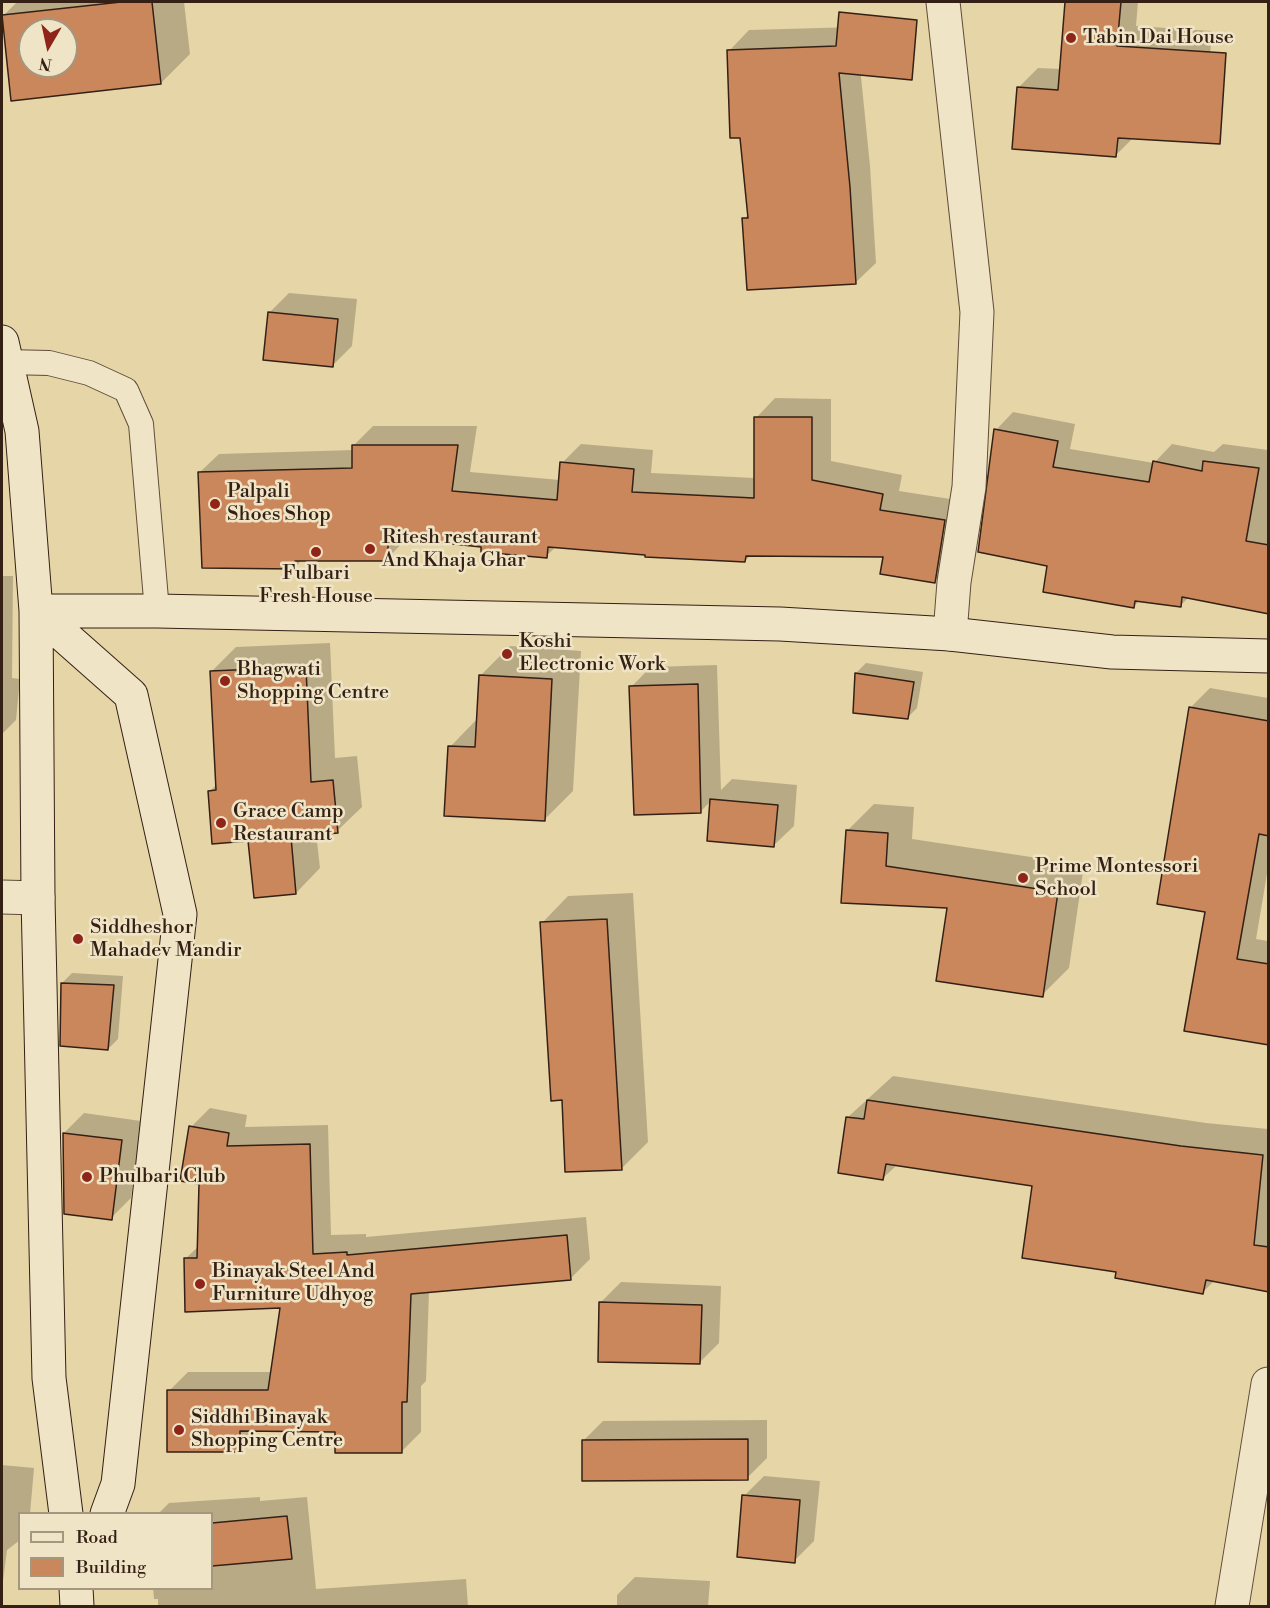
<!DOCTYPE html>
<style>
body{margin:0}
#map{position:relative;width:1270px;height:1608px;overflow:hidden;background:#e6d5a7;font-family:"Libre Bodoni",serif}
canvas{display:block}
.frame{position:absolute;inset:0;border:3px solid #342015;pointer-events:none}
.legend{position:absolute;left:18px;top:1512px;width:195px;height:78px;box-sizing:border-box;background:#efe4c6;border:2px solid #a4967f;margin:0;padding:8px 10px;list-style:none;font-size:18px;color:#342015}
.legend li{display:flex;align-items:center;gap:12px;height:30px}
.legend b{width:30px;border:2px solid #a4967f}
.north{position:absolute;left:18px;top:18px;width:60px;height:60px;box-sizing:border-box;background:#efe4c6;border:2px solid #a4967f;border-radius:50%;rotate:189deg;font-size:16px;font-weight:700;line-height:24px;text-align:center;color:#342015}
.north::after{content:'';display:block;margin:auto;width:21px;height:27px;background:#8f2418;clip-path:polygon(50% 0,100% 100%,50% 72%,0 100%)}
</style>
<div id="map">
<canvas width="1270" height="1608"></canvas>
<div class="frame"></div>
<ul class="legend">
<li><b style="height:8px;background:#efe4c6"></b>Road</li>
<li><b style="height:16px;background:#ca875b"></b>Building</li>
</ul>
<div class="north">N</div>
</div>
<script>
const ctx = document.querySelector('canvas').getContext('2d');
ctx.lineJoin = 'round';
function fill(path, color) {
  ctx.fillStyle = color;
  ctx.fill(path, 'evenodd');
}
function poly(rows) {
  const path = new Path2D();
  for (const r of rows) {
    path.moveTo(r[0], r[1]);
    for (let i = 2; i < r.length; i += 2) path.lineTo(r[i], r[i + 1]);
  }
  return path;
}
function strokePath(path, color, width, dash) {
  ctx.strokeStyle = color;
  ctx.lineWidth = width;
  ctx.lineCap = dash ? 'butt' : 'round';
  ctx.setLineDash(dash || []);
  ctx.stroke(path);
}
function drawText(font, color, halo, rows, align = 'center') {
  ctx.font = font + ' "Libre Bodoni",serif';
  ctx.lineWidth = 5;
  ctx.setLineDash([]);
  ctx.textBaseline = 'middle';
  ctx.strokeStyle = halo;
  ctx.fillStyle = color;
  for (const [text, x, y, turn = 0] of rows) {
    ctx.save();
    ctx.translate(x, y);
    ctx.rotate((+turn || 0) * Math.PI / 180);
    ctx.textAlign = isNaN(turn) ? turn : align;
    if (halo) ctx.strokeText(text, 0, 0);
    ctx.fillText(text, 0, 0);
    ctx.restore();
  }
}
const shadow = poly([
 [17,2,184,2,190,54,161,83,12,100,3,16],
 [30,30,66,30,66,66,30,66],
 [1066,2,1138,2,1136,26,1212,31,1205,120,1134,137,1115,156,1018,88,1038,68,1061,69],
 [856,27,870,166,876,263,855,283,744,219,749,214,729,51,749,30],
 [289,293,357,299,352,346,332,366,269,313],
 [775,398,831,399,831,461,902,475,899,491,963,501,954,562,935,581,885,556,751,555,745,561,557,546,546,556,483,546,407,538,387,559,303,559,295,567,199,473,219,454,354,450,354,445,373,426,477,426,470,472,560,480,562,463,581,444,653,450,651,473,755,478,756,418],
 [1013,412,1075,424,1070,449,1154,463,1172,444,1214,452,1223,444,1268,450,1268,612,1189,597,1180,606,1140,600,1134,606,1048,564,996,430],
 [2,576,13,576,12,678,20,679,16,720,2,734],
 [330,643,335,758,357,756,362,807,337,831,316,833,320,868,296,893,209,792,218,783,212,671,236,647],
 [510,646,581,651,573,791,544,820,450,747,478,718,481,675],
 [866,663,923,672,917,708,907,718,856,673],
 [717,665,721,790,732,779,797,785,794,826,773,846,711,801,701,811,631,687,651,667],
 [1210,688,1268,698,1268,868,1256,939,1268,941,1268,1044,1207,911,1190,708],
 [874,804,914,807,912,839,1084,865,1069,968,1042,995,948,906,843,901,847,831],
 [633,893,648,1142,622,1168,564,1099,542,923,568,896],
 [72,973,123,976,118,1039,108,1049,62,983],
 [893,1076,1206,1123,1268,1129,1268,1285,1215,1280,1203,1292,1118,1271,1034,1185,897,1165,883,1178,848,1117],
 [210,1108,247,1115,245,1127,328,1125,331,1235,366,1234,366,1237,586,1217,590,1259,571,1278,429,1291,426,1381,421,1386,421,1432,402,1451,336,1430,258,1429,239,1451,169,1391,188,1372,273,1372,282,1306,185,1259,199,1246,200,1183,191,1127],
 [84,1113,141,1121,131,1198,111,1218,64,1133],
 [621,1282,721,1286,719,1343,699,1363,601,1302],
 [767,1420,767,1458,747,1478,583,1441,603,1421],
 [2,1465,34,1468,30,1514,20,1514,20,1540,7,1550,2,1589],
 [764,1476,820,1481,814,1541,794,1561,744,1496],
 [260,1497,260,1501,307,1497,316,1589,466,1579,468,1606,158,1606,158,1599,154,1599,153,1588,212,1588,212,1514,158,1514,169,1503],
 [635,1577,710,1581,708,1606,617,1606,617,1595]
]);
const building = poly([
 [121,2,152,2,161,84,11,101,2,15,121,2],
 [30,30,66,30,66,66,30,66,30,30],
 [1065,2,1121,2,1117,46,1226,53,1220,144,1118,138,1116,157,1012,149,1017,87,1058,90,1065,2],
 [839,12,917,20,912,80,839,73,850,187,856,284,747,290,742,218,748,218,740,138,730,138,727,50,836,46,839,12],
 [268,312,338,319,333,367,263,360,268,312],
 [754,417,812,417,812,480,883,494,880,510,945,520,935,583,880,574,883,557,746,556,745,562,645,557,645,555,548,547,547,558,481,552,481,547,388,537,388,561,295,561,295,569,202,568,198,472,352,468,352,445,458,445,452,491,557,500,560,462,634,469,632,492,754,498,754,417],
 [994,429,1058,441,1053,467,1149,482,1153,461,1202,471,1203,461,1259,468,1246,541,1269,545,1269,614,1182,597,1181,607,1135,601,1134,608,1043,592,1047,566,978,552,994,429],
 [306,667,311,782,333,780,338,833,291,837,296,894,254,898,248,841,212,844,208,791,216,790,210,671,306,667],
 [855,673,914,682,908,719,853,713,855,673],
 [479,675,552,679,545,821,444,816,448,746,475,747,479,675],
 [698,684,701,813,634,815,629,686,698,684],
 [1189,707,1269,721,1269,836,1259,834,1237,959,1269,964,1269,1045,1184,1031,1205,912,1157,904,1189,707],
 [710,799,778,805,774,847,707,841,710,799],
 [846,830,888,833,886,866,1058,892,1043,997,936,981,947,908,841,903,846,830],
 [607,919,622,1170,565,1172,562,1100,551,1101,540,922,607,919],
 [61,983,114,985,108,1050,60,1046,61,983],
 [867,1100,1181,1146,1263,1155,1254,1245,1269,1247,1269,1292,1206,1280,1203,1294,1115,1278,1116,1272,1022,1258,1032,1186,886,1164,883,1180,838,1173,846,1117,864,1119,867,1100],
 [189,1126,229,1133,227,1146,310,1144,313,1254,347,1252,347,1255,567,1235,571,1280,411,1294,407,1402,402,1402,402,1453,335,1453,335,1432,240,1431,240,1452,167,1452,167,1390,268,1390,280,1308,185,1312,184,1258,197,1258,199,1184,180,1181,189,1126],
 [63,1133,122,1140,112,1220,64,1214,63,1133],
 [599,1302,702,1305,700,1364,598,1362,599,1302],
 [748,1439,748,1480,582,1481,582,1440,748,1439],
 [742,1495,800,1500,795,1563,737,1557,742,1495],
 [287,1516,292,1559,212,1566,212,1523,287,1516]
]);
const lane = poly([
 [6,362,49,363,89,373,126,390,141,424,157,611]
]);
const street = poly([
 [943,2,977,312,969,487,954,582,950,634],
 [2,897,38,898],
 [1232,1606,1268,1384]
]);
const secondary = poly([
 [2,342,22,431,36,611,38,898,49,1378,66,1514],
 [36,611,157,611,780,624,950,634,1112,652,1268,656],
 [36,611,131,695,180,914,118,1484,107,1514],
 [76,1588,77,1606]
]);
const markers = [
 [1071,38,6,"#8f2418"],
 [215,504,6,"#8f2418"],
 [370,549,6,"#8f2418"],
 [316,552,6,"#8f2418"],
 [507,654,6,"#8f2418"],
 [225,681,6,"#8f2418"],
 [221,823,6,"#8f2418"],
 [1023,878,6,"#8f2418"],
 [78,939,6,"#8f2418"],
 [87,1177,6,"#8f2418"],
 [200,1284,6,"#8f2418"],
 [179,1430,6,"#8f2418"]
];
const poiNames = [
 ["Tabin Dai House",1083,38],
 ["Palpali",227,492],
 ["Shoes Shop",227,515],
 ["Ritesh restaurant",382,538],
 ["And Khaja Ghar",382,561],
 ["Fulbari",316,574,"center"],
 ["Fresh House",316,597,"center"],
 ["Koshi",519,642],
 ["Electronic Work",519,665],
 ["Bhagwati",237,670],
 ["Shopping Centre",237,693],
 ["Grace Camp",233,812],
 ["Restaurant",233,835],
 ["Prime Montessori",1035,867],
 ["School",1035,890],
 ["Siddheshor",90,928],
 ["Mahadev Mandir",90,951],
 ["Phulbari Club",99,1177],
 ["Binayak Steel And",212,1272],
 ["Furniture Udhyog",212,1295],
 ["Siddhi Binayak",191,1418],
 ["Shopping Centre",191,1441]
];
fill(shadow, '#0003');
fill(building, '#ca875b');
strokePath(building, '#342015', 1.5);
strokePath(lane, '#604d3a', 26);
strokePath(street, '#604d3a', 35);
strokePath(secondary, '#342015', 35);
strokePath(lane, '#efe4c6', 24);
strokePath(street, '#efe4c6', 33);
strokePath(secondary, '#efe4c6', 33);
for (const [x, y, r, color] of markers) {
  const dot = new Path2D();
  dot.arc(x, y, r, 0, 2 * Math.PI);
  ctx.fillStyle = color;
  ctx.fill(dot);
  strokePath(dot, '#efe4c6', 2);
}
drawText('20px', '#342015', '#efe4c6', poiNames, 'left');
</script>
